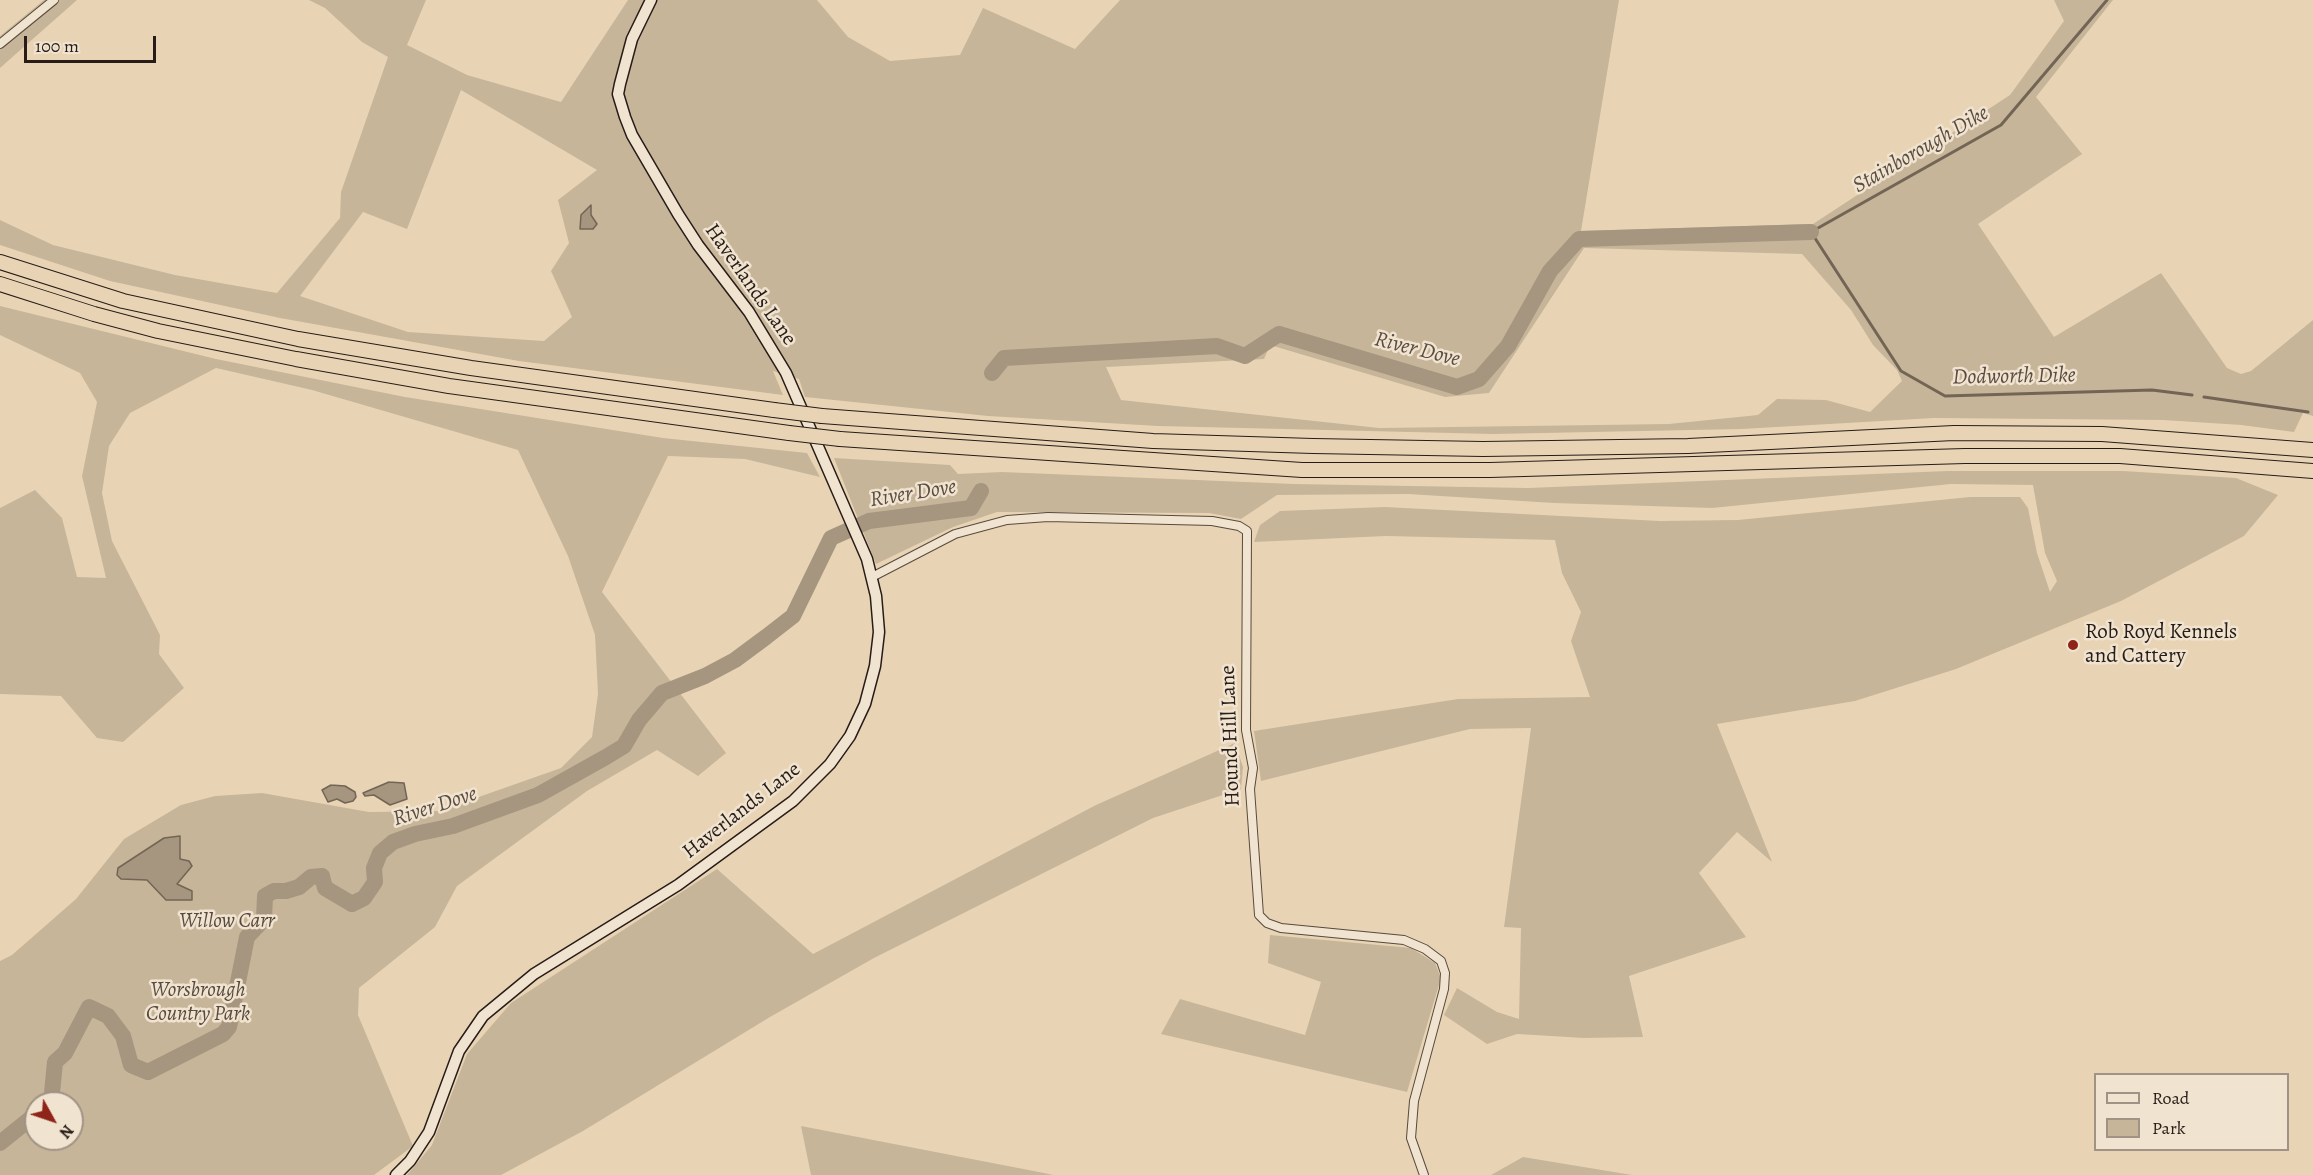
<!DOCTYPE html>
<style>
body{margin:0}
#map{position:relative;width:2313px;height:1175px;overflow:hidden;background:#e8d4b5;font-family:Alegreya,serif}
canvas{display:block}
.legend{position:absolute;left:2094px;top:1073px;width:195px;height:78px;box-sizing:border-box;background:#f0e3cf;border:2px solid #a09385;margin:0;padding:8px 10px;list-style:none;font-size:18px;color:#271c17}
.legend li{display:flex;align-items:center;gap:12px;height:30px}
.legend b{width:30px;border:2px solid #a09385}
.north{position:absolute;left:24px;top:1091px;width:60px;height:60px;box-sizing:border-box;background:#f0e3cf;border:2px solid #a09385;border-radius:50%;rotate:130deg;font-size:16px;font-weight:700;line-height:24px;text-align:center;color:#271c17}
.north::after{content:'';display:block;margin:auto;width:21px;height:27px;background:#8f2418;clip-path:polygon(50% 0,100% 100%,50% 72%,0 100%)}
.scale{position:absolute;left:24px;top:36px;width:132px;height:27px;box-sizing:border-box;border:3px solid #271c17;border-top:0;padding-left:8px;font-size:18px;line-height:21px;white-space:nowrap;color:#271c17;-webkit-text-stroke:4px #f0e3cf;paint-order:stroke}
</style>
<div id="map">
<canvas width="2313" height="1175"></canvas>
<ul class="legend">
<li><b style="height:8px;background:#f0e3cf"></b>Road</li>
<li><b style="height:16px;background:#c7b59a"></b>Park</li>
</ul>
<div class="north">N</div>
<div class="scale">100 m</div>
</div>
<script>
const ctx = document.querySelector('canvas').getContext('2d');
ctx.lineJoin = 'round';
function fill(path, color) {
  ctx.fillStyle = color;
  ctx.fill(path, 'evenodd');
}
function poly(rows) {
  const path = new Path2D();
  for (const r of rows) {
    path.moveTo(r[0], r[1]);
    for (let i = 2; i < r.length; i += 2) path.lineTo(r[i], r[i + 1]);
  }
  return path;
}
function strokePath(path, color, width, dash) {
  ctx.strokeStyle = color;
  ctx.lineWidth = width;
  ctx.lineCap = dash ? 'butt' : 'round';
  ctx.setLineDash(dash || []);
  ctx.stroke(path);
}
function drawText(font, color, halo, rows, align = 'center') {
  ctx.font = font + ' Alegreya,serif';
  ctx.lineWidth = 5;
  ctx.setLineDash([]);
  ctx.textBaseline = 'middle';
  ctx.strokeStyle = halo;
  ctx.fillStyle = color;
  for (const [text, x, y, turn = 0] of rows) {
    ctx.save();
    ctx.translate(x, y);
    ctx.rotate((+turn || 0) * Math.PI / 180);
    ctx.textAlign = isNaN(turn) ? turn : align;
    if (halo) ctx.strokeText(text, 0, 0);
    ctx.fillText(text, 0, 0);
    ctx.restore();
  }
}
const green = poly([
 [44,0,77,0,0,68,0,36],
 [309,0,426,0,407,45,467,75,561,102,628,0,817,0,848,37,890,61,960,55,983,8,1075,49,1120,0,1619,0,1581,231,1813,224,2010,95,2064,21,2054,0,2113,0,2036,97,2082,154,1978,224,2054,337,2161,273,2227,368,2241,374,2251,371,2313,320,2313,416,2303,413,2294,432,2241,425,2163,420,1934,418,1742,429,1493,434,1158,426,988,416,805,397,799,379,773,371,783,395,519,361,280,318,110,281,0,245,0,220,53,245,175,275,277,293,340,218,341,192,388,57,362,42,325,8],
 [461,90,597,170,558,200,569,243,551,271,572,317,544,341,408,332,300,296,363,212,407,229],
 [1584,248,1802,254,1851,310,1873,345,1897,370,1902,381,1870,412,1826,400,1777,399,1758,415,1669,424,1379,428,1121,400,1106,367,1264,359,1270,345,1445,397,1489,393],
 [0,306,216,359,405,397,663,438,807,453,820,477,745,459,668,456,602,592,726,753,698,776,657,750,587,791,457,886,435,927,359,988,358,1015,413,1146,374,1175,0,1175,0,961,12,955,76,899,124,839,181,805,215,796,262,793,369,812,439,811,561,768,592,737,598,694,595,635,568,556,518,450,312,390,216,368,130,413,109,446,102,493,112,541,160,635,159,654,184,688,123,742,97,738,61,696,0,694,0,508,35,490,62,518,77,577,106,578,82,476,97,402,80,373,0,335],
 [36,1103,72,1103,72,1139,36,1139],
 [834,458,950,465,958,474,1002,472,1294,484,1528,488,1948,471,2123,471,2236,478,2278,495,2244,536,2121,601,1956,669,1855,701,1717,724,1772,862,1737,832,1699,873,1746,937,1629,976,1643,1037,1584,1038,1517,1034,1487,1044,1444,1015,1457,988,1497,1012,1519,1019,1521,928,1504,927,1531,728,1470,729,1261,781,1254,731,1458,699,1590,697,1571,641,1581,612,1562,573,1555,540,1386,536,1254,542,1260,525,1280,511,1385,507,1660,521,1738,520,1970,497,2020,497,2028,508,2037,553,2050,592,2057,581,2045,553,2033,485,1951,484,1712,508,1554,503,1408,494,1277,495,1241,519,1209,513,997,512,953,527,876,564],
 [1235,743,1243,767,1241,789,1153,818,874,958,770,1017,583,1131,501,1175,407,1175,432,1145,467,1054,511,1003,717,869,813,954,1096,805],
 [1270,935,1411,948,1435,963,1441,978,1407,1092,1161,1034,1180,999,1305,1035,1321,982,1268,963],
 [801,1126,1044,1173,1053,1175,811,1175],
 [1523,1157,1632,1175,1491,1175]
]);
const water = poly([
 [591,205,591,215,597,224,593,229,580,229,581,215,591,205],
 [389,782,404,783,407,799,390,805,374,795,365,796,363,793,389,782],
 [331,785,345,786,355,792,356,797,353,801,345,803,337,799,328,802,322,790,331,785],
 [180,836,180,859,189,861,192,866,177,884,192,891,192,900,166,900,147,880,121,879,117,875,118,868,164,838,180,836]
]);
const stream = poly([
 [2107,0,2001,125,1811,232,1901,371,1945,396,2152,390,2192,395],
 [2204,397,2308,412]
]);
const river = poly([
 [992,373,1004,358,1217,346,1245,356,1279,334,1457,387,1479,379,1508,346,1550,271,1579,239,1811,232],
 [51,1103,55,1062,65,1053,89,1007,108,1016,123,1036,131,1065,148,1072,223,1034,229,1027,247,937,264,919,265,896,274,891,286,891,299,887,311,877,322,876,325,888,352,904,364,898,375,882,374,868,380,853,393,842,415,834,453,826,538,795,606,757,624,746,639,720,662,693,705,676,735,660,766,637,793,616,831,538,869,521,971,508,981,491],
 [0,1143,36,1114]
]);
const street = poly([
 [0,44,54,0],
 [872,577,955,534,1007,520,1048,517,1212,521,1239,526,1247,531,1246,730,1253,768,1250,789,1259,915,1267,923,1281,928,1404,940,1425,949,1441,961,1445,973,1444,989,1414,1101,1411,1138,1424,1175]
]);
const secondary = poly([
 [396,1175,410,1161,429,1132,459,1051,483,1016,534,974,678,885,793,801,830,764,850,736,865,704,875,666,879,632,876,596,867,559,786,373,749,312,698,245,678,214,632,135,625,117,618,94,620,84,632,39,651,0]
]);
const highway = poly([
 [0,262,123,301,298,339,471,368,774,410],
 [0,284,94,314,158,331,296,359,449,386,789,433],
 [822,416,1153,441,1313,446,1483,449,1688,446,1954,433,2102,434,2313,450],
 [840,439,1302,470,1490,470,1965,456,2120,456,2313,471]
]);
const highwayBridge = poly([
 [774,410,822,416],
 [789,433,840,439]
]);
const markers = [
 [2073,645,6,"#8f2418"]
];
const streetNames = [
 ["Haverlands Lane",750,285,55],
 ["Hound Hill Lane",1231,736,-92],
 ["Haverlands Lane",742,811,-38]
];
const poiNames = [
 ["Rob Royd Kennels",2085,633],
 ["and Cattery",2085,657]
];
const parkNames = [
 ["Willow Carr",227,922],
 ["Worsbrough",198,991],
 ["Country Park",198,1015]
];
const waterNames = [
 ["Stainborough Dike",1921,150,-30],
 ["River Dove",1417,350,14],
 ["Dodworth Dike",2014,377,-1],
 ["River Dove",913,494,-9],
 ["River Dove",435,807,-18]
];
fill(green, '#c7b59a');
fill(water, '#a6957f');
strokePath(water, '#736555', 1.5);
strokePath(stream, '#736555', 3);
strokePath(river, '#a6957f', 16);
strokePath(street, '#574a3e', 10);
strokePath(secondary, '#271c17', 13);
strokePath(highway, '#271c17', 16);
strokePath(street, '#f0e3cf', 8);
strokePath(secondary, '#f0e3cf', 10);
strokePath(highway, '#e8d4b5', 14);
strokePath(highwayBridge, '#271c17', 16, []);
strokePath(highwayBridge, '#e8d4b5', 14);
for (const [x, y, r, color] of markers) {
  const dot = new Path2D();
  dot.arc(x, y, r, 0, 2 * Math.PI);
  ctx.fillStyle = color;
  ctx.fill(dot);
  strokePath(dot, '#f0e3cf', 2);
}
drawText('21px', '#271c17', '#f0e3cf', streetNames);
drawText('21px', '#271c17', '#f0e3cf', poiNames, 'left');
drawText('italic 21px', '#574a3e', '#f0e3cf', parkNames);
drawText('italic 22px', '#5a4c41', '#f0e3cf', waterNames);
</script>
